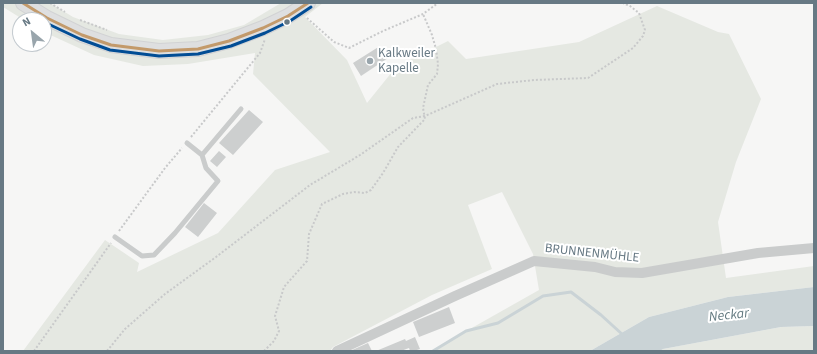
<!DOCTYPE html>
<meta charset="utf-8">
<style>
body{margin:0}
#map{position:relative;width:817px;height:354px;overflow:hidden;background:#f6f6f5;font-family:"Source Sans 3",sans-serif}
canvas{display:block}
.frame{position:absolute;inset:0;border:4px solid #677984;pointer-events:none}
.north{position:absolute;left:12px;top:12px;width:40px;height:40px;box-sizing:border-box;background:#fff;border:1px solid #c2c9ce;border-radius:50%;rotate:331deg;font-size:11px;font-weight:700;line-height:16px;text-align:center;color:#677984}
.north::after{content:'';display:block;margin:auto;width:14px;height:18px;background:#99a5ac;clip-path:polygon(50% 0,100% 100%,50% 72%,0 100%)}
</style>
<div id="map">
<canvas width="817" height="354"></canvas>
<div class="frame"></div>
<div class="north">N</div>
</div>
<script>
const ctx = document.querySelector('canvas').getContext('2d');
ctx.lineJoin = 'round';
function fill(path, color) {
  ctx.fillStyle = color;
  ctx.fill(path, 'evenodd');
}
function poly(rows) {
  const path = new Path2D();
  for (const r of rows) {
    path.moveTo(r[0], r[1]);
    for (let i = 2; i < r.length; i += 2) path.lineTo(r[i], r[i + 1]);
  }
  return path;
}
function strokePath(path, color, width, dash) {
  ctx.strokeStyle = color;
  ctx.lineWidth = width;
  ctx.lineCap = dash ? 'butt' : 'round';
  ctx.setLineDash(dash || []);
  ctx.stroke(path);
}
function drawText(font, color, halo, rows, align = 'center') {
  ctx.font = font + ' "Source Sans 3",sans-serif';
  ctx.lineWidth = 4;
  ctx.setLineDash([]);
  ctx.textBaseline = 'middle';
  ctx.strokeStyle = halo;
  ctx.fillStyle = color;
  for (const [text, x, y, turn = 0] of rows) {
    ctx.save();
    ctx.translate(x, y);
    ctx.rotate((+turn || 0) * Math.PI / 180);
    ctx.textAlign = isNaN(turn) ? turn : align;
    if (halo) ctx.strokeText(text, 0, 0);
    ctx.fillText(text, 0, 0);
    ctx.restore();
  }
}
const green = poly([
 [3,3,50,3,73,17,119,34,163,40,208,35,244,25,281,3,323,3,305,17,347,60,367,103,396,67,448,41,466,59,579,42,657,6,718,32,729,34,761,99,736,162,718,222,726,278,814,266,814,287,728,297,649,317,590,351,431,351,539,290,533,254,502,192,468,205,492,269,432,295,333,347,330,351,23,351,105,240,139,263,137,272,218,233,275,170,330,152,253,74,255,53,188,64,143,66,94,55,44,32,44,20,24,20,3,7],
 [814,326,814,351,660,351,663,349,781,327]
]);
const water = poly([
 [814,287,814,326,781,327,663,349,660,351,590,351,649,317,728,297]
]);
const stream = poly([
 [433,351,466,331,498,323,543,296,571,292,601,315,623,335]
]);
const building = poly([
 [380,46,388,58,361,76,353,63],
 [249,110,263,122,233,155,219,143],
 [219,151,226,157,217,167,210,161],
 [204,203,217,213,198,237,185,227],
 [449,307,455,323,419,337,413,322],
 [415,337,420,349,414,351,410,351,409,348,401,351,376,351,405,339,406,341],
 [368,343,372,351,350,351]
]);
const path = poly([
 [50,3,65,12],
 [307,18,334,42,349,48,383,31,423,14,438,3],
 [80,20,107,30],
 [191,137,260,53,265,39],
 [119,231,165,168,182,148],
 [34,351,111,243],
 [107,351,125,329,165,294,216,257,310,185,360,155,413,118,425,116,497,84,534,80,588,78,633,48,643,36,645,30,639,13,630,6,623,3],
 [264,351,274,341,279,331,275,316,284,287,307,261,309,234,322,204,343,194,354,192,365,193,371,190,383,173,398,147,425,119,423,108,428,85,437,74,438,64,436,49,432,35,423,14]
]);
const lane = poly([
 [187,143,202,155,241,109],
 [115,237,142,256,154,255,175,233,218,181,206,168,202,155]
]);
const street = poly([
 [337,351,455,296,534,261,595,267,615,272,642,273,758,253,814,248]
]);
const secondary = poly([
 [23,3,47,18,82,35,111,45,159,51,198,49,229,41,263,28,288,16,308,3]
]);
const bus1 = poly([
 [23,3,47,18,82,35,111,45,159,51,198,49,229,41,263,28,288,16,308,3]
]);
const bus2 = poly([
 [44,22,80,39,110,50,159,56,198,54,231,46,265,33,290,21,311,7]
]);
const markers = [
 [287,22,3.5,"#677984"],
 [370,61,4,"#99a5ac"]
];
const poiNames = [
 ["Kalkweiler",378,54],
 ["Kapelle",378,69]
];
const streetNames = [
 ["BRUNNENMÜHLE",592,254,6]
];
const waterNames = [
 ["Neckar",729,316,-6]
];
fill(green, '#e5e8e2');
fill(water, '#cad3d6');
strokePath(stream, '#cad3d6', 3);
fill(building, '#cdcfcf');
strokePath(secondary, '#d2d3d4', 16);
strokePath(path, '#c8c9ca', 2, [2, 2]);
strokePath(lane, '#cacccc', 5);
strokePath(street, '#cacccc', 10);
strokePath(secondary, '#dedfe0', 14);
strokePath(bus1, '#c39a6b', 3);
strokePath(bus2, '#014d95', 3);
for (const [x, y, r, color] of markers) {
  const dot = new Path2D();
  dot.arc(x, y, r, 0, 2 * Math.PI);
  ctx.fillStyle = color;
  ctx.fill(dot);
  strokePath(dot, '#fff', 1.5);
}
drawText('13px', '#677984', '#fff', poiNames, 'left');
drawText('13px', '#677984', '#fff', streetNames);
drawText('italic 14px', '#637a80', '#fff', waterNames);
</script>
